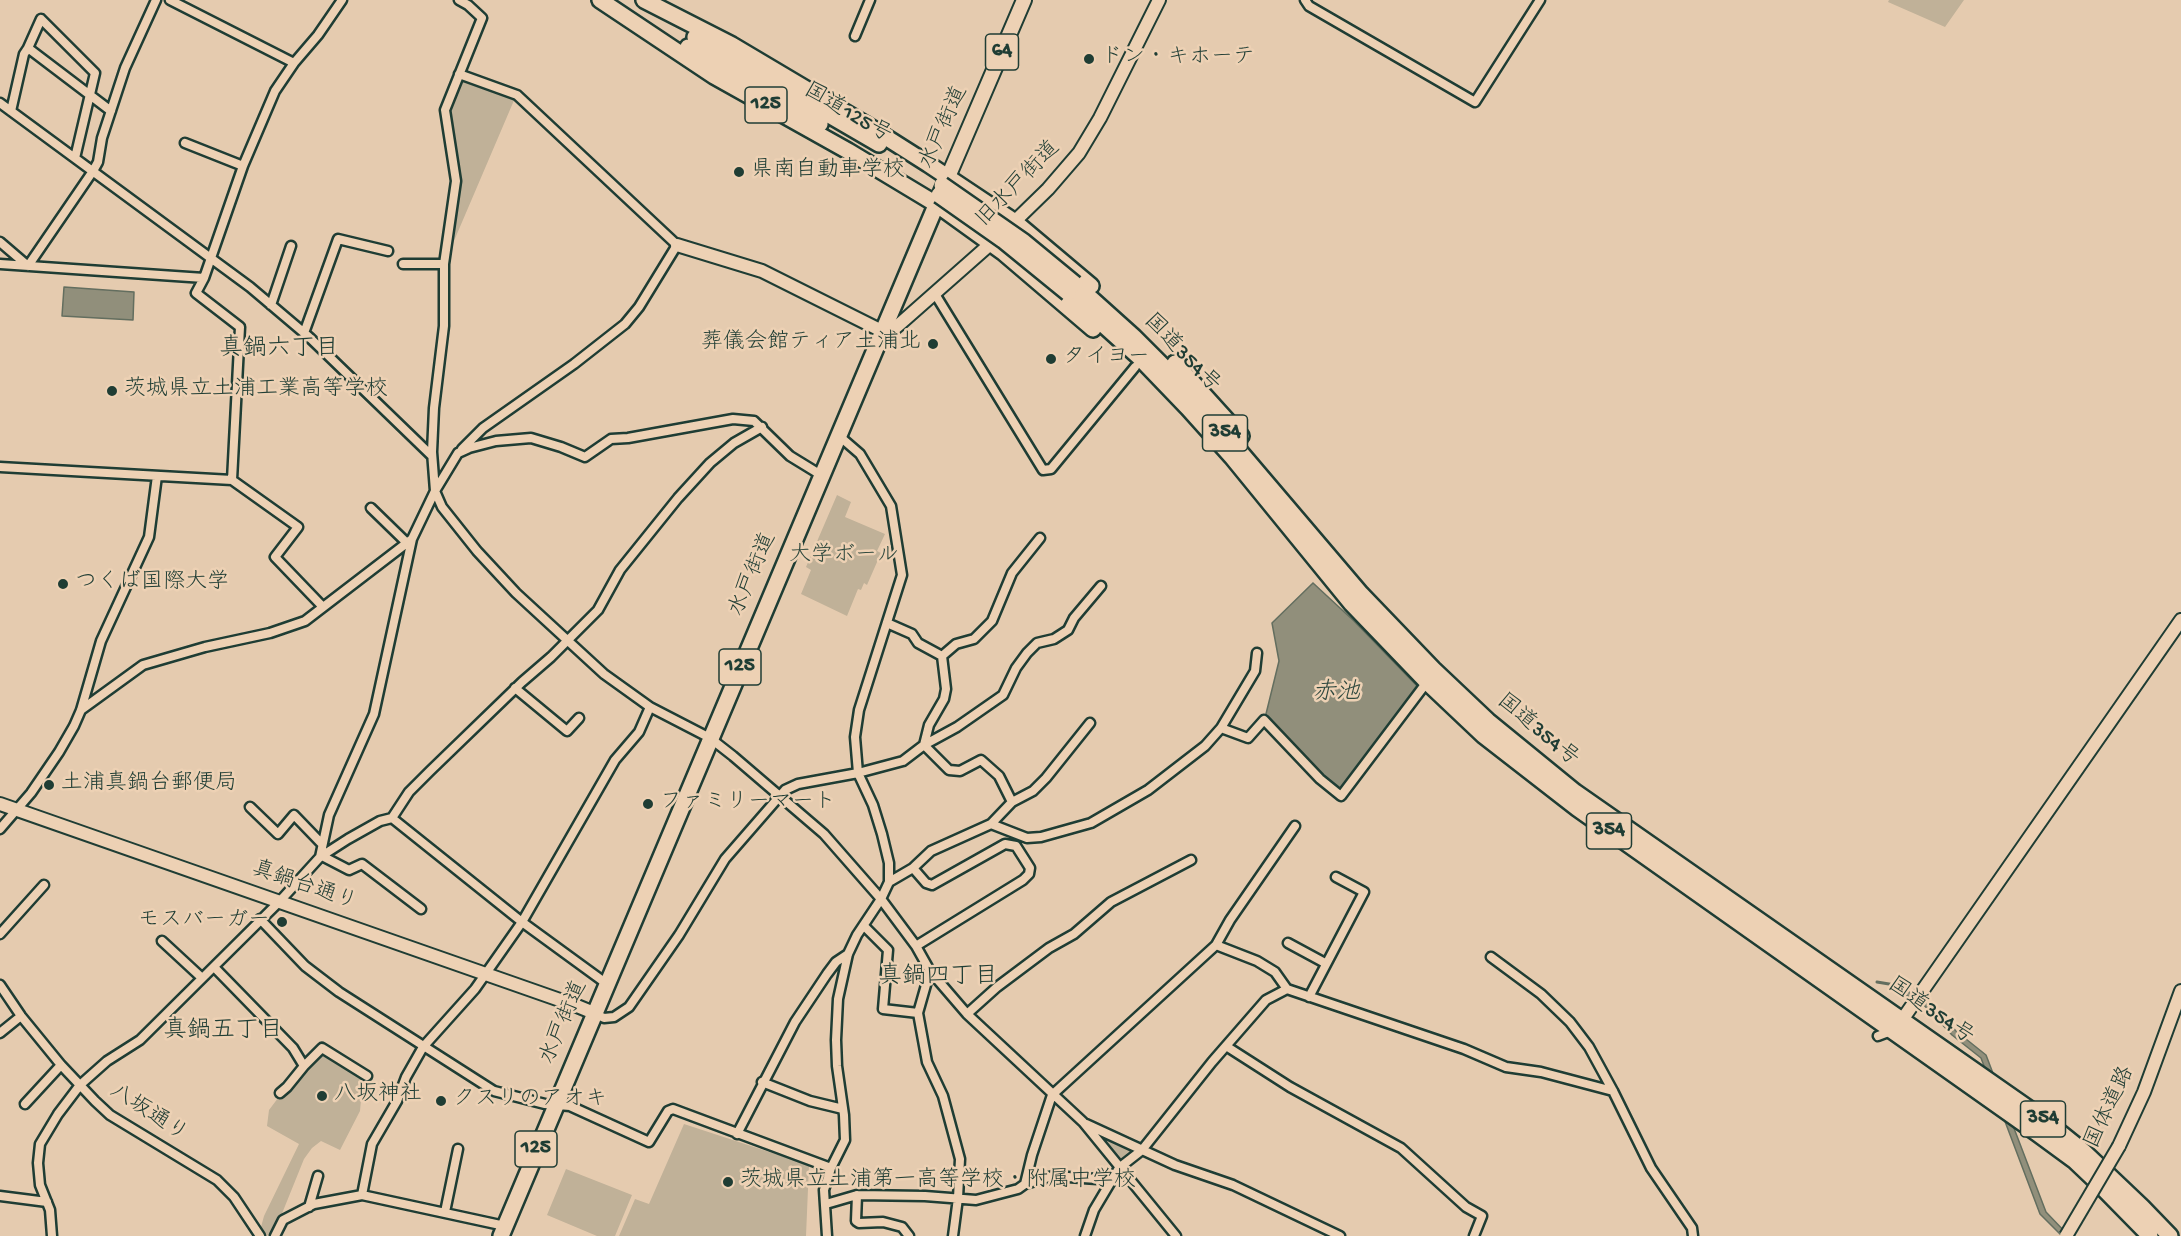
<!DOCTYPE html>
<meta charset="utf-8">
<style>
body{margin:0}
canvas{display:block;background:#e5cbaf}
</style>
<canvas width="2181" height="1236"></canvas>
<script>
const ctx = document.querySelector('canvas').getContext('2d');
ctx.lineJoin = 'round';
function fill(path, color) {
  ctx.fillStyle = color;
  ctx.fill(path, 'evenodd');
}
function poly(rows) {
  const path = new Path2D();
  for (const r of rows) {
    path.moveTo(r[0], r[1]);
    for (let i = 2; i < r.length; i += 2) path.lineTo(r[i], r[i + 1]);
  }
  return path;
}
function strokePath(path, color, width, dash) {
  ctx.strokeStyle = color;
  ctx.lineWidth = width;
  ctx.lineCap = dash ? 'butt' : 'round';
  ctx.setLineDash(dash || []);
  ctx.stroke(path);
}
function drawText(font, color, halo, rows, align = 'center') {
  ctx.font = font + ' "Gochi Hand","Klee One",sans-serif';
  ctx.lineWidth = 5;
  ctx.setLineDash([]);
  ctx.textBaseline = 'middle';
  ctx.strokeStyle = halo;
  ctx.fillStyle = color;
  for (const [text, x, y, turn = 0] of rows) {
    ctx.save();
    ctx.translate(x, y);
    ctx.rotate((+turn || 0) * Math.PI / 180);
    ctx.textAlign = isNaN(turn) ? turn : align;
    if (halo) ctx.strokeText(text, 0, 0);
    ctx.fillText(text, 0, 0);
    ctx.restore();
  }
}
const green = poly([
 [1889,0,1964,0,1945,27,1888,2],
 [460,77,515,98,445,262,459,182,448,110],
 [837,495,851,502,845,517,885,534,877,551,881,553,867,585,864,583,861,590,858,589,847,616,801,594,811,570,806,567],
 [322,1053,363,1078,360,1111,340,1150,321,1141,312,1148,304,1159,281,1216,268,1236,261,1227,264,1216,299,1144,267,1126,269,1110,278,1098,291,1088],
 [684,1124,809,1165,806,1236,619,1236,635,1199,649,1204],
 [1088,1127,1138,1150,1120,1165],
 [566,1169,632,1195,615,1236,597,1236,547,1215]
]);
const water = poly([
 [64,287,134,292,133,320,62,316,64,287],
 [1313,583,1354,621,1419,688,1341,794,1265,718,1279,661,1272,623,1313,583],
 [1891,984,1925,999,1956,1031,1986,1055,2046,1212,2069,1236,2062,1236,2040,1214,1981,1058,1952,1035,1922,1003,1890,988,1891,984]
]);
const stream = poly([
 [1877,982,1895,985]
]);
const street = poly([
 [170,0,294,63,318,35,342,0],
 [459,0,468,5,482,18,445,110,456,181,444,264,444,326,434,408,432,452,435,491,442,507,477,551,516,593,604,674,650,707,710,738,733,756,824,834,881,899,916,946,930,971,967,1014,1083,1122,1176,1236],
 [1305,0,1309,6,1475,102,1540,0],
 [855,36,870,0],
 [28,48,41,19,95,73,75,158],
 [459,74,517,95,677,245,639,307,625,324,574,364,483,428,462,449],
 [0,103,250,287,309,337,432,456],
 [11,111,24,54,28,48,111,111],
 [185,143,243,166],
 [0,242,28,266,93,171,98,162,102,138,125,68,156,0],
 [0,264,204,278,196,293,240,327,232,480],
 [403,264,444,264],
 [204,278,243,166,275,91,294,63],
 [935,294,1043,470,1051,469,1135,367],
 [271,305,291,246],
 [304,333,338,239,388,251],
 [0,467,232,480,298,527,275,557,323,607],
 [371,508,407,543],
 [887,623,912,634,918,643,942,656,946,689,944,699,929,725,924,745,949,770,960,771,981,760,999,776,1012,802],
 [942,656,956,644,974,639,992,621,1012,573,1040,538],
 [515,688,567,731,579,718],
 [81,710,143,665,205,647,270,633,305,621,412,539,435,491,458,453,469,448,496,441,531,438,561,447,585,457,611,439,628,438,733,419,754,421,790,456,821,475],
 [1221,728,1248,738,1264,720,1320,779,1341,796,1427,682],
 [250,807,278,834,294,815,322,844],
 [392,818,522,922,607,984],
 [991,824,1012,802,1033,791,1046,778,1090,723],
 [0,829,31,793,59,752,74,726,81,710,101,641,149,537,157,476],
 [322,856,349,870,362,864,421,909],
 [320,857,329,815,374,714,412,539],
 [913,868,926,883,932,885,1005,844,1016,846,1030,868,1029,874,1023,880,916,946],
 [889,882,913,868,931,851,991,824,1027,838,1041,837,1091,823,1148,790,1205,746,1221,728,1255,671,1257,653],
 [260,919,305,966,339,992,494,1091,545,1104,570,1106,649,1142,668,1111,673,1109,831,1168],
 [864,926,888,950,883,1009,918,1013],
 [0,934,44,885],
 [162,941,202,978],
 [1288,943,1325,963],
 [1216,945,1257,961,1275,972,1287,989,1464,1049,1506,1067,1541,1072,1613,1091],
 [1491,957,1541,994,1570,1022,1589,1047,1613,1091,1651,1168,1692,1228,1693,1236],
 [214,967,293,1048,304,1066,322,1048,367,1076],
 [930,971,918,1013,927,1062,943,1096,960,1159,958,1198,953,1236],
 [0,985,21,1016,61,1065,95,1101,110,1115,217,1180,234,1197,260,1236],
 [1309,997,1364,892,1336,877],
 [594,1013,604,1018,614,1017,629,1007,679,935,725,859,785,790,798,784,858,773,903,761,924,745,957,727,1003,695,1016,668,1027,653,1037,643,1054,639,1068,630,1074,618,1101,586],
 [967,1014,997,987,1049,948,1074,934,1111,902,1191,860],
 [0,1033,21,1016],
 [1878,1036,1891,1031],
 [1226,1046,1290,1087,1401,1148,1466,1207,1482,1216,1474,1236],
 [762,1082,810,1101,843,1109],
 [280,1093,287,1087,304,1066],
 [25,1104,61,1065],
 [1086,1124,1175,1165,1233,1185,1340,1236],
 [737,1134,795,1022,827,974,836,962,848,954],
 [1025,1184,1032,1155,1052,1095,1216,945,1230,920,1295,826],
 [362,1195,372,1144,397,1101,406,1077,423,1047,475,989,522,922,615,760,639,732,650,707],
 [857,1195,856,1221,859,1223,883,1222,902,1227,909,1236],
 [0,1196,47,1202],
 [826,1204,857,1195,925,1196,976,1200,1018,1189,1025,1184,1053,1176,1112,1180],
 [309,1207,318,1176],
 [445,1212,458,1149],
 [52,1236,50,1210,40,1185,38,1163,40,1144,58,1114,80,1085,107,1061,140,1040,280,901,320,857,348,839,380,821,392,818,409,792,430,771,522,682,551,657,598,610,620,570,678,498,710,463,734,443,762,427],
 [275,1236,283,1220,314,1204,362,1195,505,1226],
 [827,1236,824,1190,831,1168,845,1140,844,1115,837,1066,836,1040,838,999,848,954,857,935,881,899,889,882,889,863,882,834,873,805,858,773,855,737,859,710,902,575,891,506,860,454,838,435],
 [1085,1236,1094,1210,1119,1168,1142,1150,1212,1062,1266,1000,1287,989]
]);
const secondary = poly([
 [1009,227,1048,189,1079,153,1100,118,1159,0],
 [677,245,762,271,882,331,895,328,902,322,996,239],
 [0,804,577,1006,594,1013],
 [1896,1026,1902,1020,2181,620],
 [2119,1146,2144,1092,2181,991]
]);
const primary = poly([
 [948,177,1024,0]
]);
const highway = poly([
 [600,0,714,76,848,151,936,204,1004,253,1093,329],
 [644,0,732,45,865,124,928,164,1015,222,1091,286],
 [695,37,879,144],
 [688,47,820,124],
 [1075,284,1134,337,1190,393,1361,594,1433,669,1488,721,1575,792,2042,1118,2083,1151,2142,1207,2170,1236],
 [1068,293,1139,357,1188,408,1232,457,1351,603,1427,682,1483,735,1577,808,2037,1133,2075,1161,2095,1180,2150,1236],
 [1175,363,1241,436],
 [501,1236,948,177]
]);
const secondaryBridge = poly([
 [2066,1236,2119,1146]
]);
const highwayBridge = poly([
 [942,185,1024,242,1075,284],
 [939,195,1003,240,1068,293]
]);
const markers = [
 [1089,59,6,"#1f3d34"],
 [739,172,6,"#1f3d34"],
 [933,344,6,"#1f3d34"],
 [1051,359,6,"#1f3d34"],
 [112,391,6,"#1f3d34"],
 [63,584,6,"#1f3d34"],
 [49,785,6,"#1f3d34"],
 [648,804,6,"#1f3d34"],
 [282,922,6,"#1f3d34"],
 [322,1096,6,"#1f3d34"],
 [441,1101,6,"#1f3d34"],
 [728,1182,6,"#1f3d34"]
];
const shields = [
 [1002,52,33],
 [766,105,42],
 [1225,433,45],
 [740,667,42],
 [1609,831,45],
 [2043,1119,45],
 [536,1149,42]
];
const shieldNames = [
 ["64",1002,52],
 ["125",766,105],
 ["354",1225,433],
 ["125",740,667],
 ["354",1609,831],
 ["354",2043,1119],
 ["125",536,1149]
];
const poiNames = [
 ["ドン・キホーテ",1101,59],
 ["県南自動車学校",751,172],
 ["葬儀会館ティア土浦北",921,344,"right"],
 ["タイヨー",1063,359],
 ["茨城県立土浦工業高等学校",124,391],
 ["つくば国際大学",75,584],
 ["土浦真鍋台郵便局",61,785],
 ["ファミリーマート",660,804],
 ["モスバーガー",270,922,"right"],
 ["八坂神社",334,1096],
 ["クスリのアオキ",453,1101],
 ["茨城県立土浦第一高等学校・附属中学校",740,1182]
];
const streetNames = [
 ["国道125号",847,114,30],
 ["水戸街道",945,128,-66],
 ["旧水戸街道",1019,185,-46],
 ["国道354号",1181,354,46],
 ["水戸街道",754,575,-67],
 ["国道354号",1537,731,40],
 ["真鍋台通り",304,887,19],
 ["国道354号",1930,1012,35],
 ["水戸街道",565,1023,-67],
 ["国体道路",2111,1108,-65],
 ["八坂通り",148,1114,33]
];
const parkNames = [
 ["大学ボール",844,557]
];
const neighbourhoodNames = [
 ["真鍋六丁目",279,350],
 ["真鍋四丁目",938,978],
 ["真鍋五丁目",223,1032]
];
const waterNames = [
 ["赤池",1336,694]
];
fill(green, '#c0b198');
fill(water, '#918f7b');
strokePath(water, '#636e5f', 1.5);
strokePath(stream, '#636e5f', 3);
strokePath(street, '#1f3d34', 13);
strokePath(secondary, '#1f3d34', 16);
strokePath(primary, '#1f3d34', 18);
strokePath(highway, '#1f3d34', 20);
strokePath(street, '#edd1b4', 8);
strokePath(secondary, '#edd1b4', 12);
strokePath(primary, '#edd1b4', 14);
strokePath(highway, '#edd1b4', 15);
strokePath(secondaryBridge, '#1f3d34', 16, []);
strokePath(highwayBridge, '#1f3d34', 20, []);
strokePath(secondaryBridge, '#edd1b4', 12);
strokePath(highwayBridge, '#edd1b4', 15);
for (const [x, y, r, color] of markers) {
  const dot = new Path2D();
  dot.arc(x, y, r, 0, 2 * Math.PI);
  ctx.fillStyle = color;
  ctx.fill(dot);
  strokePath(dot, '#edd1b4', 2);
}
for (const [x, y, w] of shields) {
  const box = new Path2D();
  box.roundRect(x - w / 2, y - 18, w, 36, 4.5);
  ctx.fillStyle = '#edd1b4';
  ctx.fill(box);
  strokePath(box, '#1f3d34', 1.5);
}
drawText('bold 21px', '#1f3d34', null, shieldNames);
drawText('22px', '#1f3d34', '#edd1b4', poiNames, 'left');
drawText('22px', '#1f3d34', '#edd1b4', streetNames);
drawText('22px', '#2f493e', '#edd1b4', parkNames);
drawText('24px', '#1f3d34', '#edd1b4', neighbourhoodNames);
drawText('italic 24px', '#30493f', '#edd1b4', waterNames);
</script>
